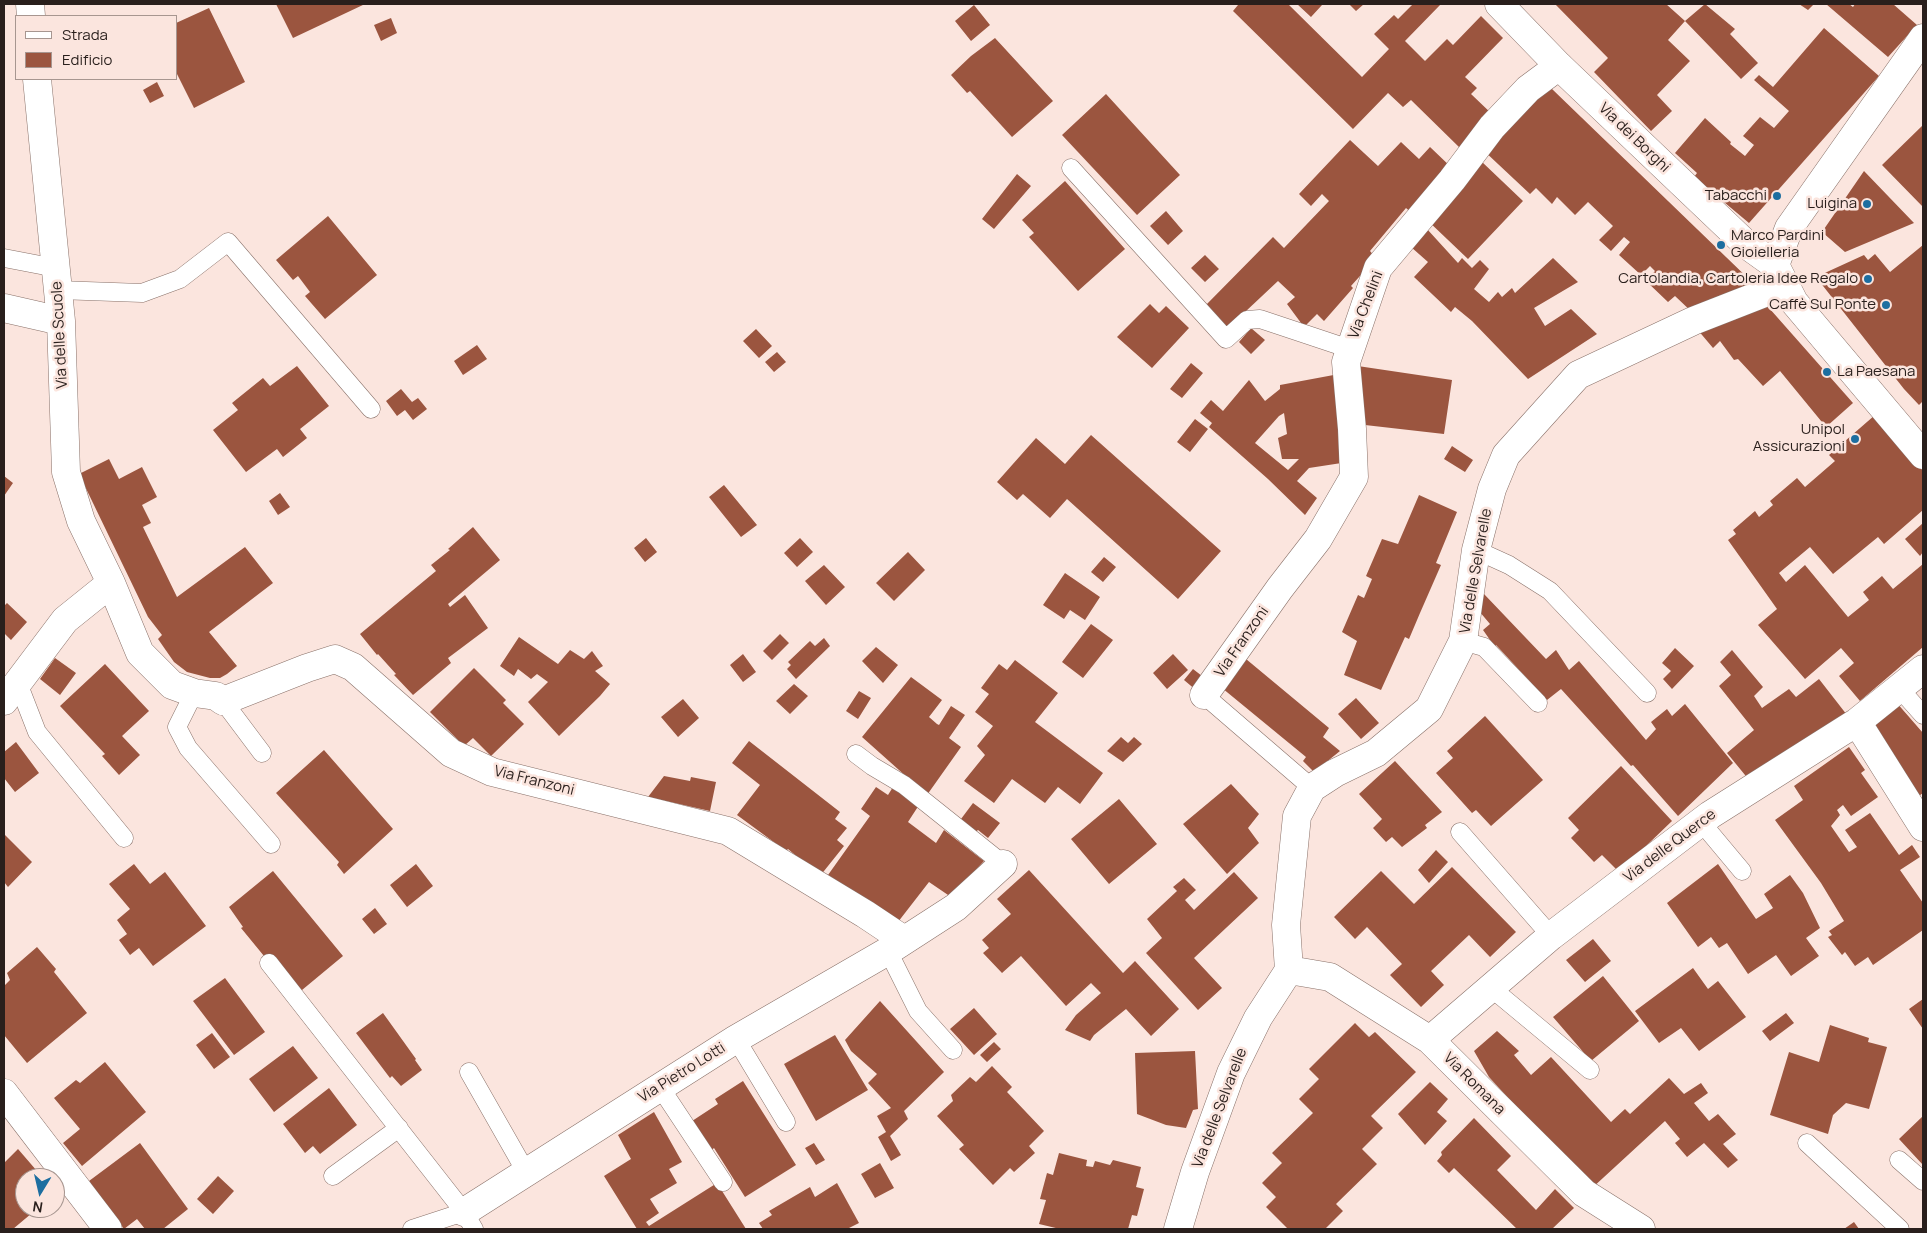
<!DOCTYPE html>
<meta charset="utf-8">
<style>
body{margin:0}
#map{position:relative;width:1927px;height:1233px;overflow:hidden;background:#fbe5de;font-family:Manrope,sans-serif}
canvas{display:block}
.frame{position:absolute;inset:0;border:5px solid #291f1c;pointer-events:none}
.legend{position:absolute;left:15px;top:15px;width:162px;height:65px;box-sizing:border-box;background:#fbe5de;border:1px solid #a79690;margin:0;padding:6px 9px;list-style:none;font-size:15px;color:#291f1c}
.legend li{display:flex;align-items:center;gap:10px;height:25px}
.legend b{width:25px;border:1px solid #a79690}
.north{position:absolute;left:15px;top:1168px;width:50px;height:50px;box-sizing:border-box;background:#fbe5de;border:1px solid #a79690;border-radius:50%;rotate:189deg;font-size:14px;font-weight:700;line-height:20px;text-align:center;color:#291f1c}
.north::after{content:'';display:block;margin:auto;width:18px;height:22px;background:#1d6ea0;clip-path:polygon(50% 0,100% 100%,50% 72%,0 100%)}
</style>
<div id="map">
<canvas width="1927" height="1233"></canvas>
<div class="frame"></div>
<ul class="legend">
<li><b style="height:6px;background:#fff"></b>Strada</li>
<li><b style="height:14px;background:#9b553f"></b>Edificio</li>
</ul>
<div class="north">N</div>
</div>
<script>
const ctx = document.querySelector('canvas').getContext('2d');
ctx.lineJoin = 'round';
function fill(path, color) {
  ctx.fillStyle = color;
  ctx.fill(path, 'evenodd');
}
function poly(rows) {
  const path = new Path2D();
  for (const r of rows) {
    path.moveTo(r[0], r[1]);
    for (let i = 2; i < r.length; i += 2) path.lineTo(r[i], r[i + 1]);
  }
  return path;
}
function strokePath(path, color, width, dash) {
  ctx.strokeStyle = color;
  ctx.lineWidth = width;
  ctx.lineCap = dash ? 'butt' : 'round';
  ctx.setLineDash(dash || []);
  ctx.stroke(path);
}
function drawText(font, color, halo, rows, align = 'center') {
  ctx.font = font + ' Manrope,sans-serif';
  ctx.lineWidth = 5;
  ctx.setLineDash([]);
  ctx.textBaseline = 'middle';
  ctx.strokeStyle = halo;
  ctx.fillStyle = color;
  for (const [text, x, y, turn = 0] of rows) {
    ctx.save();
    ctx.translate(x, y);
    ctx.rotate((+turn || 0) * Math.PI / 180);
    ctx.textAlign = isNaN(turn) ? turn : align;
    if (halo) ctx.strokeText(text, 0, 0);
    ctx.fillText(text, 0, 0);
    ctx.restore();
  }
}
const building = poly([
 [276,4,365,4,293,38],
 [1237,4,1288,4,1362,77,1389,49,1374,34,1394,15,1398,19,1413,4,1441,4,1405,41,1425,61,1447,39,1453,45,1481,16,1503,38,1465,77,1477,88,1471,94,1493,115,1460,148,1411,100,1403,107,1388,93,1353,129,1233,11,1238,5],
 [1297,4,1320,4,1322,5,1311,17],
 [1349,4,1364,4,1356,11],
 [1555,4,1666,4,1685,21,1668,40,1690,61,1657,95,1672,111,1651,131,1594,72,1608,58],
 [1705,4,1735,29,1730,34,1758,63,1741,79,1685,21],
 [1799,4,1814,4,1808,10],
 [1826,4,1849,4,1853,7,1855,4,1893,4,1917,25,1888,57],
 [974,5,990,25,971,41,955,21],
 [209,8,245,82,194,108,176,72,176,23],
 [391,18,397,33,381,41,374,25],
 [1824,28,1879,76,1749,223,1694,177,1697,173,1675,153,1705,118,1731,142,1730,144,1745,156,1754,145,1743,136,1760,117,1774,128,1789,111,1754,80,1759,75,1773,87],
 [995,38,1053,101,1012,137,970,91,967,93,951,75,971,56],
 [157,82,164,96,150,103,143,90],
 [1546,89,1552,89,1755,285,1694,314,1675,296,1668,302,1646,281,1655,271,1650,266,1641,275,1619,255,1630,242,1624,237,1611,251,1599,240,1613,226,1588,202,1575,215,1557,197,1552,204,1536,188,1530,194,1482,149],
 [1106,94,1180,175,1137,215,1062,135],
 [1923,125,1923,207,1882,165],
 [1350,140,1378,166,1401,142,1419,159,1430,147,1452,168,1414,215,1406,208,1370,251,1376,258,1351,286,1353,288,1324,321,1317,314,1304,327,1287,304,1295,297,1278,281,1228,328,1205,306,1273,237,1284,248,1329,201,1322,194,1311,206,1299,194],
 [1481,161,1523,201,1468,259,1426,219],
 [1864,171,1914,223,1845,252,1822,232],
 [1017,174,1031,186,994,229,982,219],
 [1065,181,1125,249,1078,291,1029,237,1034,233,1022,220],
 [1166,211,1183,231,1168,245,1150,226],
 [328,216,377,275,325,319,305,296,310,292,298,276,293,280,276,260],
 [1427,229,1458,263,1462,258,1472,268,1480,260,1489,269,1474,289,1489,302,1498,292,1502,297,1512,288,1515,293,1553,258,1578,282,1534,308,1545,326,1571,309,1597,334,1528,379,1472,321,1455,307,1451,312,1414,277,1428,262,1411,247],
 [1923,245,1923,401,1919,405,1904,389,1816,277,1864,255,1868,260,1875,254,1890,272],
 [1205,255,1219,269,1205,282,1191,268],
 [1762,300,1853,403,1826,427,1780,371,1763,386,1738,359,1734,360,1720,341,1713,348,1697,329],
 [1150,304,1159,313,1166,306,1189,328,1152,368,1117,337],
 [1251,328,1265,340,1251,354,1239,342],
 [756,329,772,346,759,358,743,341],
 [477,345,487,359,463,375,454,361],
 [777,352,786,362,774,372,765,362],
 [1191,363,1203,373,1182,398,1170,389],
 [1351,365,1452,380,1444,434,1365,425],
 [297,366,329,406,300,429,307,438,283,457,277,449,246,472,213,430,238,410,232,403,263,378,270,386],
 [1339,374,1348,462,1309,468,1297,481,1317,498,1305,515,1268,479,1209,427,1212,423,1200,413,1211,400,1223,411,1249,380,1265,401,1280,389,1280,385],
 [1284,413,1287,434,1278,438,1282,459,1299,459,1288,470,1255,443,1279,416],
 [401,389,412,402,418,398,427,409,413,420,405,410,397,416,386,401],
 [1875,415,1923,471,1923,510,1884,544,1878,537,1833,574,1810,547,1779,573,1786,582,1805,565,1848,617,1869,600,1863,592,1882,576,1893,589,1923,564,1923,647,1860,701,1839,676,1854,663,1841,648,1805,679,1758,625,1777,609,1728,540,1736,534,1733,530,1755,511,1759,517,1773,505,1770,501,1797,478,1805,487,1835,461,1829,455],
 [1195,419,1208,429,1190,452,1177,442],
 [1091,435,1221,551,1178,599,1067,499,1050,518,1023,494,1017,500,997,482,1036,438,1065,464],
 [1452,446,1473,460,1465,472,1444,459],
 [109,459,119,479,142,467,157,497,142,505,151,523,143,527,177,597,245,547,273,583,209,632,237,666,227,674,220,678,210,678,187,672,174,662,158,639,162,635,148,617,79,474],
 [4,476,13,483,4,496],
 [724,485,757,525,741,537,709,497],
 [280,493,290,507,278,515,269,501],
 [1419,495,1457,512,1436,563,1441,565,1420,613,1409,639,1405,637,1381,690,1344,675,1357,641,1342,632,1358,595,1364,598,1372,579,1366,576,1382,539,1398,544],
 [1923,523,1923,552,1920,556,1905,539],
 [473,527,500,560,448,604,450,607,465,595,488,628,448,658,451,663,413,695,394,675,396,674,378,654,377,655,360,634,436,571,431,565,450,550,448,549],
 [646,538,657,552,645,562,634,548],
 [800,538,813,552,797,567,784,553],
 [908,552,925,570,894,601,876,583],
 [1104,557,1116,567,1103,582,1091,572],
 [824,565,845,587,826,605,805,581],
 [1065,573,1100,597,1085,620,1070,610,1064,619,1043,605],
 [1484,594,1546,659,1556,650,1569,670,1579,661,1646,740,1656,729,1651,722,1667,709,1672,716,1685,704,1733,763,1678,816,1633,765,1631,766,1561,689,1547,700,1496,645,1495,647,1483,630,1490,624,1479,611],
 [7,603,27,622,11,640,4,633,4,606],
 [1091,624,1113,640,1083,678,1062,662],
 [780,634,789,643,772,660,763,651],
 [519,637,558,664,570,650,584,659,592,651,603,666,595,671,610,684,600,696,559,736,528,702,548,682,537,674,531,679,518,669,514,676,500,666],
 [824,638,830,646,796,679,787,669,791,665,788,662,810,641,815,646],
 [876,647,898,665,883,683,862,661],
 [1675,648,1694,666,1672,689,1663,679,1671,671,1662,663],
 [1732,650,1763,687,1754,696,1762,708,1789,689,1796,697,1819,679,1847,715,1754,786,1727,753,1754,730,1719,686,1731,675,1720,662],
 [743,654,756,672,743,682,730,665],
 [1173,654,1188,670,1167,689,1153,673],
 [55,658,76,673,60,695,40,679],
 [1246,659,1329,728,1323,737,1340,751,1314,772,1303,761,1306,757,1222,688],
 [1015,660,1058,693,1035,722,1103,773,1080,804,1058,787,1045,803,1012,779,994,803,964,781,985,755,977,746,993,726,975,712,989,694,981,688,999,664,1007,670],
 [105,664,149,711,122,736,140,755,119,775,102,756,105,754,60,706],
 [474,668,506,700,503,703,524,724,491,756,473,738,464,746,430,712],
 [1193,669,1202,676,1197,691,1184,680],
 [911,677,942,700,929,717,937,724,939,725,951,706,965,715,949,738,961,747,927,795,862,737],
 [794,684,808,696,790,714,776,701],
 [859,691,871,698,858,719,846,711],
 [1356,698,1379,723,1361,739,1338,714],
 [683,699,699,718,678,737,661,717],
 [1896,702,1923,733,1923,793,1916,798,1872,723],
 [1485,716,1543,780,1491,826,1476,810,1472,813,1436,773,1453,758,1447,751],
 [1121,737,1128,743,1134,737,1142,744,1123,762,1107,751],
 [749,741,840,812,835,819,847,828,837,840,844,846,820,876,788,849,786,851,737,815,760,785,732,763],
 [16,742,39,773,15,792,4,778,4,752],
 [1849,747,1865,770,1861,773,1878,797,1851,816,1843,805,1837,810,1840,815,1831,826,1849,852,1857,847,1845,830,1870,813,1899,855,1912,845,1920,857,1900,870,1923,903,1923,930,1873,965,1868,957,1855,966,1845,952,1842,955,1828,937,1832,935,1829,931,1844,921,1821,883,1775,820,1803,800,1794,786],
 [324,750,393,829,344,874,337,865,339,862,276,793],
 [1395,761,1442,812,1425,825,1427,828,1402,847,1392,837,1386,842,1373,828,1382,819,1359,794],
 [1621,766,1672,821,1619,872,1602,855,1594,862,1571,838,1579,830,1568,818],
 [664,776,690,781,691,777,716,782,710,811,648,797],
 [1231,784,1259,814,1248,828,1259,843,1227,874,1183,824],
 [876,787,888,795,893,787,919,805,908,822,936,843,944,830,984,861,951,897,929,882,898,922,828,875,870,816,861,809],
 [1119,799,1157,844,1109,884,1071,839],
 [973,803,1000,823,988,838,978,830,973,834,958,823],
 [4,834,32,862,8,887,4,882],
 [1436,850,1448,862,1429,883,1418,870],
 [134,864,150,884,165,872,206,926,153,966,139,948,130,955,119,940,127,934,117,920,130,909,109,884],
 [416,864,433,886,407,907,390,885],
 [1718,864,1756,919,1773,908,1764,894,1790,875,1803,893,1820,928,1806,938,1819,956,1791,976,1776,955,1748,974,1727,943,1719,948,1711,937,1698,947,1667,903],
 [1452,867,1516,932,1490,957,1469,935,1431,971,1444,985,1421,1007,1390,975,1402,964,1367,927,1355,939,1334,917,1381,871,1414,904],
 [1029,870,1123,973,1135,961,1179,1009,1151,1036,1126,1009,1094,1035,1090,1041,1065,1030,1076,1015,1101,993,1091,983,1066,1006,1021,956,1002,973,983,953,989,948,982,940,1011,914,997,899],
 [273,871,343,956,296,995,241,928,243,927,229,907],
 [1234,872,1258,898,1194,958,1222,988,1198,1010,1146,953,1162,938,1147,919,1177,891,1173,887,1184,878,1196,890,1185,900,1194,910],
 [375,908,387,924,374,934,362,919],
 [1593,939,1611,961,1585,982,1566,960],
 [37,947,56,969,54,972,87,1013,27,1063,4,1035,4,986,10,980,7,973],
 [1693,968,1708,989,1718,981,1746,1017,1699,1051,1681,1028,1659,1043,1635,1011],
 [1603,976,1639,1021,1591,1061,1553,1017],
 [225,978,265,1032,234,1055,193,1001],
 [1923,999,1923,1029,1909,1009],
 [880,1001,944,1072,904,1111,908,1119,890,1136,901,1155,891,1161,878,1137,886,1132,877,1116,891,1108,868,1083,877,1074,851,1051,845,1040],
 [974,1008,997,1034,974,1055,950,1029],
 [383,1013,416,1059,415,1060,422,1070,401,1086,392,1076,390,1078,356,1033],
 [1786,1013,1794,1023,1770,1041,1762,1031],
 [1355,1023,1369,1037,1375,1032,1416,1072,1371,1116,1383,1128,1362,1149,1377,1164,1336,1204,1343,1211,1325,1229,1288,1229,1266,1207,1276,1197,1262,1183,1282,1163,1272,1153,1313,1113,1299,1099,1319,1079,1309,1069],
 [1830,1025,1869,1038,1868,1042,1887,1047,1869,1109,1846,1103,1833,1115,1828,1134,1770,1115,1789,1052,1819,1062],
 [1497,1031,1519,1051,1514,1055,1531,1075,1551,1057,1611,1122,1625,1109,1630,1114,1669,1078,1684,1094,1701,1083,1708,1093,1694,1103,1709,1121,1718,1114,1736,1134,1723,1144,1738,1160,1728,1168,1704,1143,1687,1157,1675,1143,1680,1139,1665,1121,1591,1189,1489,1077,1474,1051],
 [212,1033,230,1057,214,1069,196,1045],
 [835,1035,868,1090,816,1121,784,1064],
 [994,1042,1001,1049,987,1062,980,1055],
 [293,1046,318,1078,274,1112,249,1079],
 [1195,1051,1198,1109,1193,1110,1186,1128,1166,1125,1137,1114,1135,1053],
 [105,1062,146,1112,82,1166,63,1143,80,1129,54,1098,76,1080,80,1083],
 [992,1066,1012,1087,1007,1092,1044,1131,1029,1146,1035,1153,1014,1172,1010,1168,993,1185,959,1149,964,1145,937,1116,953,1101,951,1095,970,1077,976,1082],
 [743,1081,796,1165,745,1197,714,1148,708,1153,689,1123,718,1104,715,1099],
 [1430,1082,1448,1099,1437,1112,1447,1121,1425,1145,1398,1114],
 [329,1088,357,1125,320,1154,313,1146,305,1153,283,1124],
 [654,1112,682,1162,669,1169,677,1183,650,1199,659,1213,646,1222,649,1226,717,1183,746,1229,637,1229,604,1176,631,1159,618,1135],
 [1923,1116,1923,1165,1899,1139],
 [1474,1118,1511,1156,1497,1170,1536,1210,1555,1189,1574,1208,1552,1229,1517,1229,1454,1168,1449,1173,1437,1161,1442,1155,1441,1152],
 [140,1143,188,1209,163,1229,145,1229,137,1219,124,1229,89,1181],
 [814,1143,825,1160,816,1165,805,1148],
 [18,1149,43,1178,25,1178,25,1208,38,1208,13,1229,4,1229,4,1163],
 [1059,1153,1087,1160,1086,1166,1093,1167,1095,1161,1110,1165,1113,1160,1141,1167,1136,1187,1144,1189,1137,1216,1132,1215,1128,1229,1060,1229,1039,1224,1046,1200,1040,1199,1047,1173,1053,1175],
 [880,1163,894,1188,875,1198,861,1174],
 [218,1176,234,1191,213,1214,197,1199],
 [837,1183,859,1223,847,1229,763,1229,759,1223,772,1215,769,1211,810,1187,815,1197],
 [1854,1222,1859,1229,1844,1229]
]);
const lane = poly([
 [1071,168,1226,339,1247,320,1260,319,1350,349],
 [4,258,56,268],
 [58,290,142,293,180,279,228,242,371,409],
 [1476,550,1509,565,1550,591,1647,693],
 [1463,641,1484,647,1538,703],
 [18,683,37,732,124,838],
 [1899,688,1923,715],
 [194,693,177,727,188,748,271,844],
 [1204,695,1312,788],
 [223,701,262,753],
 [856,754,872,766,904,785,1003,864],
 [1701,822,1742,871],
 [1460,832,1551,936],
 [888,951,918,1011,953,1050],
 [269,963,464,1212,474,1229],
 [1490,987,1590,1070],
 [736,1039,786,1122],
 [469,1072,526,1172],
 [660,1087,723,1182],
 [1807,1143,1900,1229],
 [1899,1160,1923,1181],
 [333,1176,399,1128],
 [412,1229,464,1212]
]);
const street = poly([
 [30,4,31,16],
 [37,79,61,321,66,472,81,521,111,583,140,653,172,685,194,693,216,696,223,701,307,668,335,659,353,667,451,753,492,772,728,831,865,914,904,940],
 [1775,265,1794,302,1923,455],
 [4,308,61,321],
 [1204,695,1280,588,1318,539,1354,477,1352,429,1346,362,1378,268,1452,180,1492,127,1528,89,1559,66],
 [4,701,65,620,111,583],
 [1857,722,1923,827],
 [1289,970,1330,977,1430,1040,1584,1193,1641,1229],
 [1430,1040,1551,936,1710,815,1857,722,1923,669],
 [4,1093,108,1229],
 [464,1212,736,1039,888,951,956,907,1003,864],
 [1178,1229,1195,1172,1231,1073,1258,1018,1289,970,1286,925,1297,816,1312,788,1335,773,1376,753,1429,709,1463,641,1476,550,1492,489,1506,455,1578,375,1693,321,1762,294]
]);
const secondary = poly([
 [1499,4,1559,66,1747,245,1775,265,1789,228,1923,38]
]);
const markers = [
 [1777,196,5,"#1d6ea0"],
 [1867,204,5,"#1d6ea0"],
 [1721,245,5,"#1d6ea0"],
 [1868,279,5,"#1d6ea0"],
 [1886,305,5,"#1d6ea0"],
 [1827,372,5,"#1d6ea0"],
 [1855,439,5,"#1d6ea0"]
];
const streetNames = [
 ["Via dei Borghi",1634,138,44],
 ["Via Chelini",1366,305,-69],
 ["Via delle Scuole",60,335,-93],
 ["Via delle Selvarelle",1476,571,-80],
 ["Via Franzoni",1242,642,-55],
 ["Via Franzoni",534,781,14],
 ["Via delle Querce",1670,846,-37],
 ["Via Pietro Lotti",682,1073,-32],
 ["Via Romana",1474,1084,45],
 ["Via delle Selvarelle",1220,1108,-69]
];
const poiNames = [
 ["Tabacchi",1767,196],
 ["Luigina",1857,204],
 ["Marco Pardini",1731,236,"left"],
 ["Gioielleria",1731,253,"left"],
 ["Cartolandia, Cartoleria Idee Regalo",1858,279],
 ["Caffè Sul Ponte",1876,305],
 ["La Paesana",1837,372,"left"],
 ["Unipol",1845,430],
 ["Assicurazioni",1845,447]
];
fill(building, '#9b553f');
strokePath(lane, '#897169', 19);
strokePath(street, '#897169', 29);
strokePath(secondary, '#897169', 29);
strokePath(lane, '#fff', 18);
strokePath(street, '#fff', 28);
strokePath(secondary, '#fff', 28);
for (const [x, y, r, color] of markers) {
  const dot = new Path2D();
  dot.arc(x, y, r, 0, 2 * Math.PI);
  ctx.fillStyle = color;
  ctx.fill(dot);
  strokePath(dot, '#fbe5de', 2);
}
drawText('15px', '#291f1c', '#fbe5de', streetNames);
drawText('15px', '#291f1c', '#fbe5de', poiNames, 'right');
</script>
